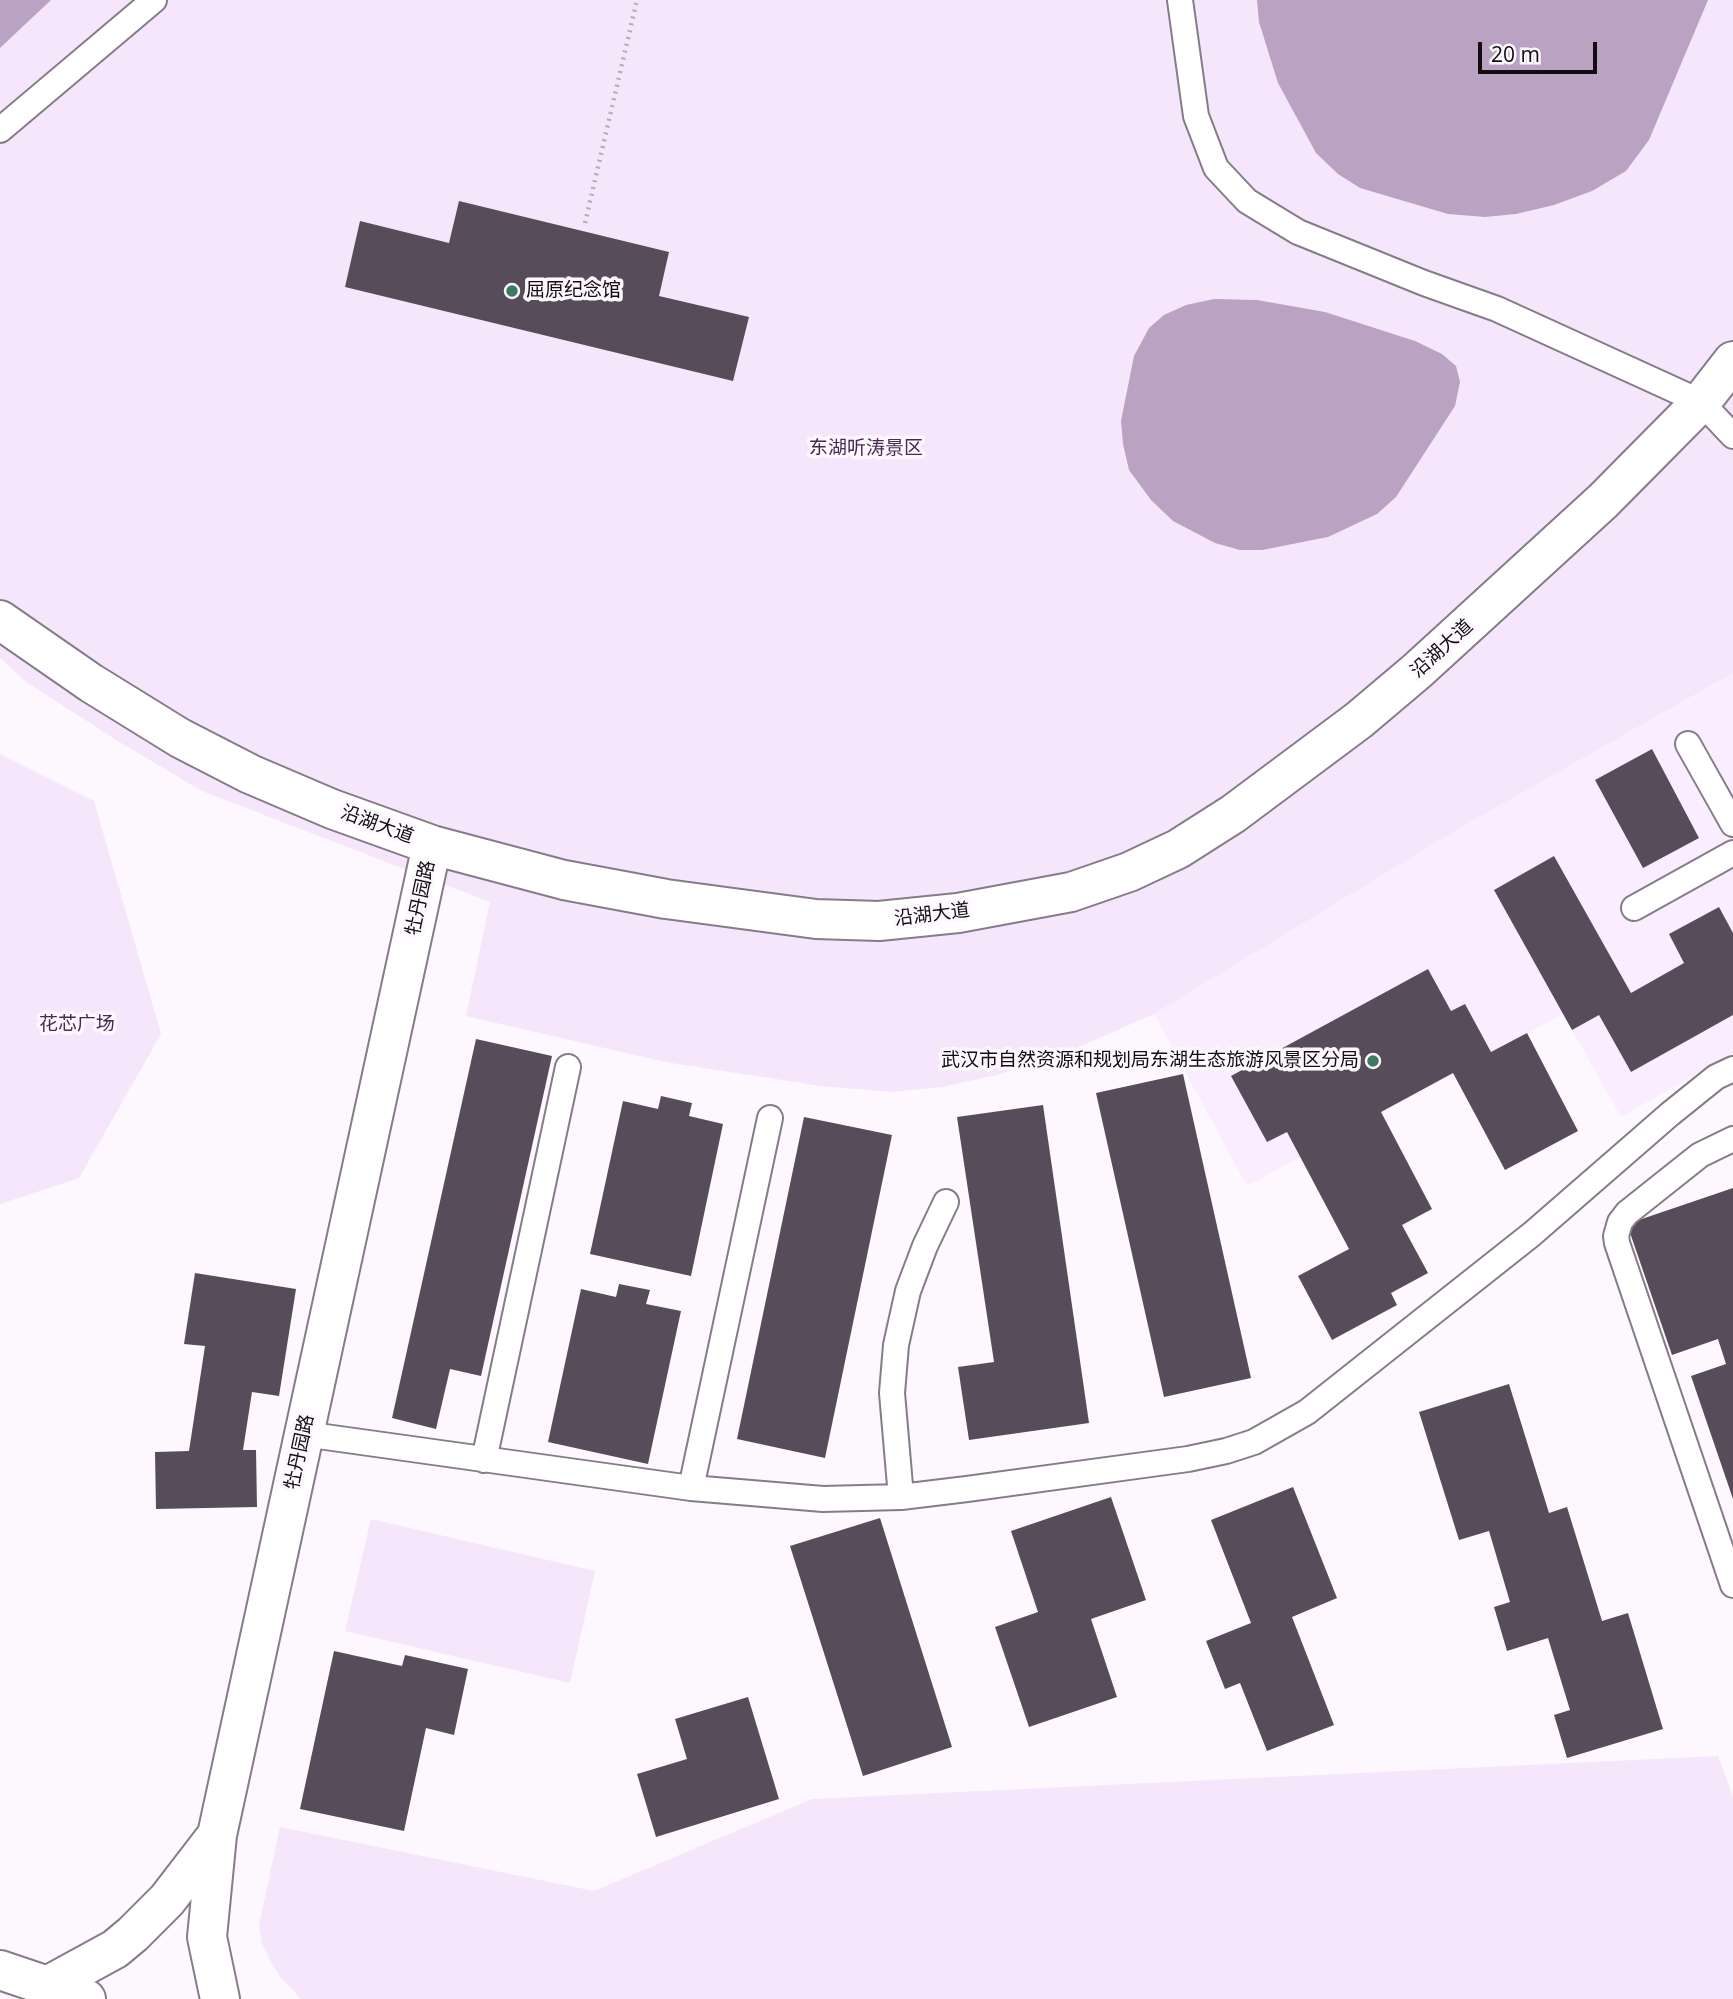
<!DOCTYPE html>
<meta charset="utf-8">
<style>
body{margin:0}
#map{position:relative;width:1733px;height:1999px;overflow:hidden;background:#fcf8fe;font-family:"Open Sans",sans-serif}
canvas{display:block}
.scale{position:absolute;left:1478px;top:42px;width:119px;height:32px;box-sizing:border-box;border:4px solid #110d12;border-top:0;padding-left:9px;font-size:21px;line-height:24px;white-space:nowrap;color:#110d12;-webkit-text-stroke:5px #fcf8fe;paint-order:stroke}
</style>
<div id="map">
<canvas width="1733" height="1999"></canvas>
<div class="scale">20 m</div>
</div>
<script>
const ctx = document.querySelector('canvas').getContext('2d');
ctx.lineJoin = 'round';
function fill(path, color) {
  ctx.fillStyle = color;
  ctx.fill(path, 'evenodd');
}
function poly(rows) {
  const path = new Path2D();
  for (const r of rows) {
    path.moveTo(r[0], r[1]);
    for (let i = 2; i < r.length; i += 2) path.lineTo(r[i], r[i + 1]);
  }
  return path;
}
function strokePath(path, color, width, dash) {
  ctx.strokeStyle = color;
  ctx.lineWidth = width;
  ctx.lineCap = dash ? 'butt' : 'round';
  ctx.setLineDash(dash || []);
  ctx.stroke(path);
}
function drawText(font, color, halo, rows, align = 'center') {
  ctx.font = font + ' "Open Sans","Noto Sans SC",sans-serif';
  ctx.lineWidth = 7;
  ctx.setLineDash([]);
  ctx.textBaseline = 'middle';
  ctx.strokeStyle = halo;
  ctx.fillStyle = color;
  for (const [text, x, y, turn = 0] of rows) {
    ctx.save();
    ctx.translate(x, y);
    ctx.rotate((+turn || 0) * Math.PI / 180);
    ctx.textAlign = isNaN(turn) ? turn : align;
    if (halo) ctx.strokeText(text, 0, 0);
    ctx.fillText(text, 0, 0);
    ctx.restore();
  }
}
const built = poly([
 [1733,673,1733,1053,1621,1117,1563,1014,1247,1186,1154,1014,1460,828]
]);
const green = poly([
 [0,0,1733,0,1733,673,1460,828,1154,1014,1074,1049,997,1075,942,1087,891,1092,821,1086,665,1062,466,1016,490,902,202,791,121,743,26,682,0,658],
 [0,754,94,801,161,1034,79,1178,0,1204],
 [371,1519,595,1571,570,1683,345,1631],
 [1718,1756,1733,1797,1733,1999,301,1999,281,1978,271,1962,262,1944,259,1925,280,1827,594,1891,812,1799]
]);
const water = poly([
 [0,0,51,0,0,48],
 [1257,0,1708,0,1649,140,1626,171,1592,191,1554,205,1516,214,1485,217,1448,214,1360,188,1338,174,1316,153,1278,83,1259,22],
 [1214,299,1257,300,1325,312,1415,341,1442,354,1456,366,1460,382,1455,406,1396,497,1377,514,1328,537,1262,550,1240,550,1215,543,1173,521,1151,500,1129,470,1123,444,1121,421,1134,356,1149,328,1164,315,1186,305]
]);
const building = poly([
 [459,201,669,252,659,296,749,317,733,381,345,287,360,221,449,243],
 [1652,749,1699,838,1643,868,1595,780],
 [1554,856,1631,993,1684,963,1669,934,1719,907,1733,933,1733,1015,1631,1072,1599,1015,1572,1030,1494,890],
 [1428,969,1451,1011,1465,1004,1491,1052,1527,1033,1578,1131,1505,1170,1453,1073,1381,1112,1432,1209,1402,1225,1428,1273,1391,1293,1397,1305,1332,1340,1298,1276,1349,1249,1287,1132,1267,1142,1231,1076],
 [476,1039,552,1056,481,1376,450,1369,436,1429,392,1418],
 [1183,1074,1251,1378,1164,1397,1096,1093],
 [661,1096,692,1103,689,1116,723,1124,691,1276,590,1254,623,1101,658,1109],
 [1043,1105,1089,1423,969,1440,958,1367,994,1362,957,1117],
 [804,1117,892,1135,825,1458,737,1439],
 [1733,1188,1733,1499,1691,1376,1726,1364,1718,1339,1672,1355,1627,1224],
 [195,1273,296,1289,279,1396,252,1392,243,1450,256,1450,257,1507,156,1509,155,1452,189,1451,205,1346,184,1344],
 [619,1284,650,1290,646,1304,681,1311,648,1464,548,1442,581,1289,616,1297],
 [1509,1384,1549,1513,1567,1507,1602,1621,1628,1613,1663,1729,1567,1758,1554,1715,1570,1710,1548,1638,1507,1651,1494,1607,1510,1602,1489,1531,1459,1540,1419,1412],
 [1293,1487,1337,1598,1292,1617,1334,1725,1267,1751,1240,1683,1225,1689,1206,1641,1251,1623,1211,1520],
 [1111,1497,1146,1600,1091,1619,1117,1697,1029,1727,995,1627,1038,1612,1011,1531],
 [880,1518,952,1747,863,1776,790,1546],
 [334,1651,402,1666,405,1655,468,1669,454,1735,426,1728,404,1831,300,1809],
 [748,1697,779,1799,656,1837,637,1774,687,1759,675,1719]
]);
const path = poly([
 [585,223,637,0]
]);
const lane = poly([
 [1180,0,1196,116,1216,168,1247,201,1298,232,1424,283,1497,309,1701,402,1733,436],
 [0,130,154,0],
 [1688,744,1733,824],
 [1634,908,1733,853],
 [1733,1139,1700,1155,1627,1213,1620,1222,1616,1236,1617,1243,1733,1585],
 [304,1434,691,1488,823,1499,901,1497,967,1489,1188,1459,1226,1451,1254,1442,1307,1412,1532,1234,1670,1114,1716,1077,1733,1069],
 [484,1460,568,1067],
 [691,1488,770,1118],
 [901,1497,892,1393,896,1345,908,1291,925,1246,946,1202]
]);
const street = poly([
 [0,620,91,683,180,738,250,774,332,809,432,845,564,880,666,899,816,919,879,921,958,913,1071,892,1129,872,1178,849,1233,814,1359,720,1417,671,1603,501,1701,402,1733,361],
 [217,1835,207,1937,220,1999],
 [49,1985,115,1949,133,1934,167,1900,217,1835,432,845]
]);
const primary = poly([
 [0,1970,86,1999]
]);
const markers = [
 [512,291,7,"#3d7963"],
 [1373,1061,7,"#3d7963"]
];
const poiNames = [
 ["屈原纪念馆",526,291],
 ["武汉市自然资源和规划局东湖生态旅游风景区分局",1359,1061,"right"]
];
const parkNames = [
 ["东湖听涛景区",866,449],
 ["花芯广场",77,1025]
];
const streetNames = [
 ["沿湖大道",1442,649,-42],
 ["沿湖大道",377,825,20],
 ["牡丹园路",421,898,-78],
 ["沿湖大道",932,915,-7],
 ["牡丹园路",300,1452,-78]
];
fill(built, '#faedff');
fill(green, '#f6e6fb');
fill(water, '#baa2c2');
fill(building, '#574d5a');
strokePath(lane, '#867c89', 28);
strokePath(street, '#867c89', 42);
strokePath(primary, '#867c89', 42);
strokePath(path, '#b2aeb4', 4.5, [2, 5]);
strokePath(lane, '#fff', 24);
strokePath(street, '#fff', 38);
strokePath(primary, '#fff', 38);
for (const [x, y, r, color] of markers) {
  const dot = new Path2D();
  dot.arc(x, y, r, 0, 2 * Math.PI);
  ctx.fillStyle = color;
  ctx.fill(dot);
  strokePath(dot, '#fcf8fe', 2.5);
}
drawText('19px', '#110d12', '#fcf8fe', poiNames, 'left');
drawText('19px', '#492853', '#fcf8fe', parkNames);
drawText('19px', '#110d12', '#fcf8fe', streetNames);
</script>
